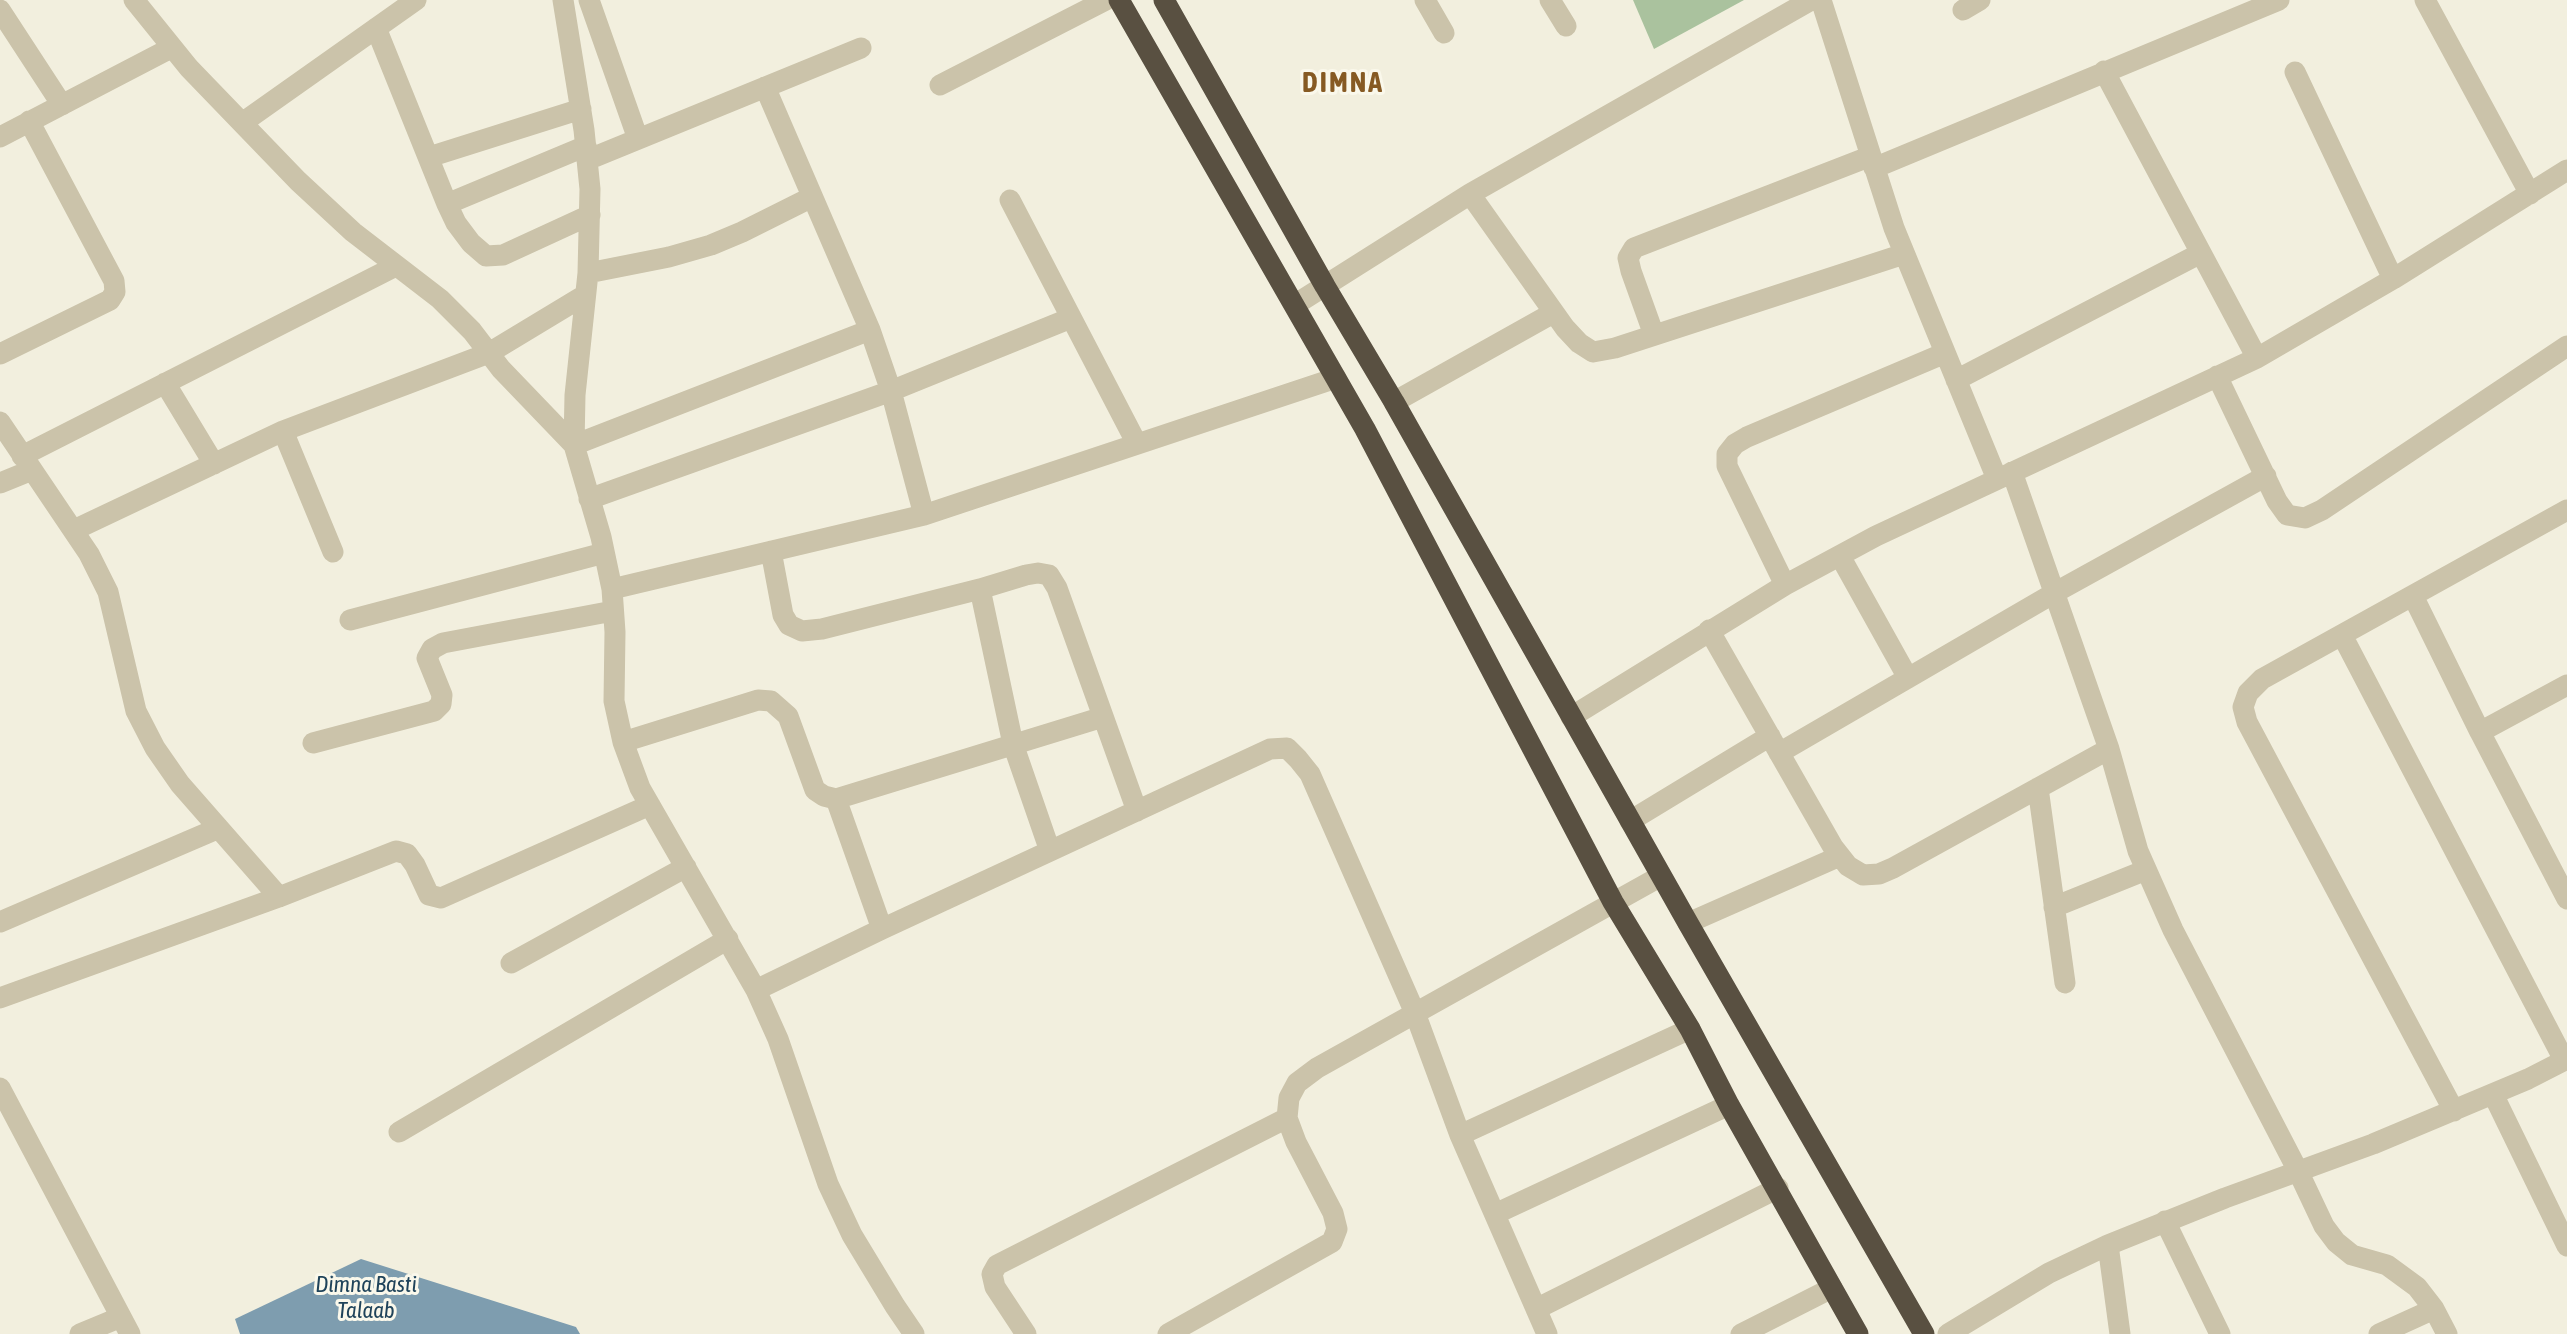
<!DOCTYPE html>
<style>
body{margin:0}
canvas{display:block;background:#f2efde}
</style>
<canvas width="2567" height="1334"></canvas>
<script>
const ctx = document.querySelector('canvas').getContext('2d');
ctx.lineJoin = 'round';
function fill(path, color) {
  ctx.fillStyle = color;
  ctx.fill(path, 'evenodd');
}
function poly(rows) {
  const path = new Path2D();
  for (const r of rows) {
    path.moveTo(r[0], r[1]);
    for (let i = 2; i < r.length; i += 2) path.lineTo(r[i], r[i + 1]);
  }
  return path;
}
function strokePath(path, color, width, dash) {
  ctx.strokeStyle = color;
  ctx.lineWidth = width;
  ctx.lineCap = dash ? 'butt' : 'round';
  ctx.setLineDash(dash || []);
  ctx.stroke(path);
}
function drawText(font, color, halo, rows, align = 'center') {
  ctx.font = font + ' "Asap Condensed",sans-serif';
  ctx.lineWidth = 6;
  ctx.setLineDash([]);
  ctx.textBaseline = 'middle';
  ctx.strokeStyle = halo;
  ctx.fillStyle = color;
  for (const [text, x, y, turn = 0] of rows) {
    ctx.save();
    ctx.translate(x, y);
    ctx.rotate((+turn || 0) * Math.PI / 180);
    ctx.textAlign = isNaN(turn) ? turn : align;
    if (halo) ctx.strokeText(text, 0, 0);
    ctx.fillText(text, 0, 0);
    ctx.restore();
  }
}
const green = poly([
 [1633,0,1744,0,1654,49]
]);
const water = poly([
 [361,1259,576,1327,580,1334,240,1334,235,1319]
]);
const minor = poly([
 [134,0,189,68,298,181,353,232,440,299,472,331,501,369,574,445,870,330],
 [563,0,584,130,590,189,588,273,575,395,574,445,601,537,612,589,615,632,614,701,623,742,640,788,756,990,778,1039,828,1184,852,1235,895,1306,914,1334],
 [589,0,638,139],
 [1425,0,1444,33],
 [1550,0,1566,26],
 [1821,0,1894,228,1997,479],
 [2425,0,2530,194],
 [0,10,62,105],
 [1963,10,1980,0],
 [376,28,447,204,456,223,471,243,486,256,503,255,590,215],
 [2104,71,2257,358],
 [2295,72,2393,279],
 [940,85,1106,0],
 [765,87,870,330,891,391,924,515],
 [242,123,416,0],
 [0,137,171,48],
 [429,157,581,109],
 [587,160,861,48],
 [1874,168,2279,0],
 [1470,194,1565,328,1579,343,1593,352,1615,348,1904,254],
 [1010,200,1137,444],
 [447,204,586,146],
 [588,273,669,257,711,245,742,232,812,197],
 [1296,304,1470,194,1811,0],
 [1654,335,1631,271,1628,258,1634,248,1871,156],
 [0,354,110,300,115,292,114,281,29,121],
 [2217,376,2277,501,2287,515,2305,518,2322,510,2567,346],
 [1956,380,2201,253],
 [165,383,214,464],
 [1394,402,1553,313],
 [0,422,89,554,108,592,136,711,155,748,180,784,279,897],
 [283,431,333,552],
 [22,456,396,266],
 [2012,472,2109,749,2138,851,2173,930,2298,1171,2324,1226,2336,1242,2352,1255,2387,1265,2417,1287,2434,1309,2447,1334],
 [0,483,32,470],
 [589,499,891,391,1071,318],
 [74,530,283,431,489,353,585,295],
 [771,551,783,615,789,625,802,631,822,629,980,589,1026,575,1038,573,1049,575,1057,588,1137,811],
 [1840,556,1908,678],
 [1785,585,1727,466,1727,454,1735,444,1747,437,1945,353],
 [612,589,924,515,1336,378],
 [980,589,1013,744,1050,851],
 [2413,596,2480,732,2567,899],
 [350,620,604,553],
 [1709,630,1833,847,1848,866,1863,875,1879,874,1893,868,2109,749],
 [2342,635,2564,1060],
 [1571,717,1785,585,1876,536,2257,358,2393,279,2567,170],
 [2480,732,2567,685],
 [623,742,758,700,771,701,788,716,815,790,824,796,836,799,1103,717],
 [313,743,434,711,441,704,442,695,427,658,432,649,443,643,613,611],
 [1779,753,2056,592,2266,476],
 [2038,788,2065,983],
 [836,799,882,929],
 [1630,821,1770,736],
 [2054,907,2146,870],
 [0,922,219,828],
 [1688,923,1840,856],
 [511,963,686,867],
 [756,990,882,929,1270,749,1287,748,1298,759,1310,774,1415,1013,1460,1135,1547,1334],
 [0,998,279,897,396,851,407,854,415,865,429,895,441,898,650,805],
 [0,1088,130,1334],
 [2493,1094,2567,1246],
 [2454,1111,2247,722,2243,707,2248,693,2262,679,2567,510],
 [399,1132,728,939],
 [1460,1135,1690,1029],
 [1495,1214,1729,1105],
 [2165,1221,2220,1334],
 [2108,1245,2120,1334],
 [1536,1309,1778,1188],
 [80,1334,121,1317],
 [1026,1334,995,1287,992,1274,997,1265,1287,1118],
 [1168,1334,1332,1242,1337,1229,1333,1213,1296,1142,1287,1118,1289,1098,1297,1083,1317,1068,1661,876],
 [1741,1334,1832,1288],
 [1948,1334,2049,1273,2108,1245,2225,1198,2373,1144,2528,1079,2567,1059],
 [2379,1334,2434,1309]
]);
const highway = poly([
 [1119,0,1365,429,1613,902,1690,1029,1729,1105,1858,1334],
 [1164,0,1325,286,1394,402,1688,923,1924,1334]
]);
const waterNames = [
 ["Dimna Basti",366,1285],
 ["Talaab",366,1311]
];
const districtNames = [
 ["DIMNA",1343,83]
];
fill(green, '#aac29e');
fill(water, '#7e9daf');
strokePath(minor, '#cbc3aa', 21);
strokePath(highway, '#595041', 21);
drawText('italic 23px', '#1f435a', '#faf8eb', waterNames);
ctx.letterSpacing = '2px';
drawText('bold 28px', '#865a23', '#faf8eb', districtNames);
ctx.letterSpacing = '0px';
</script>
